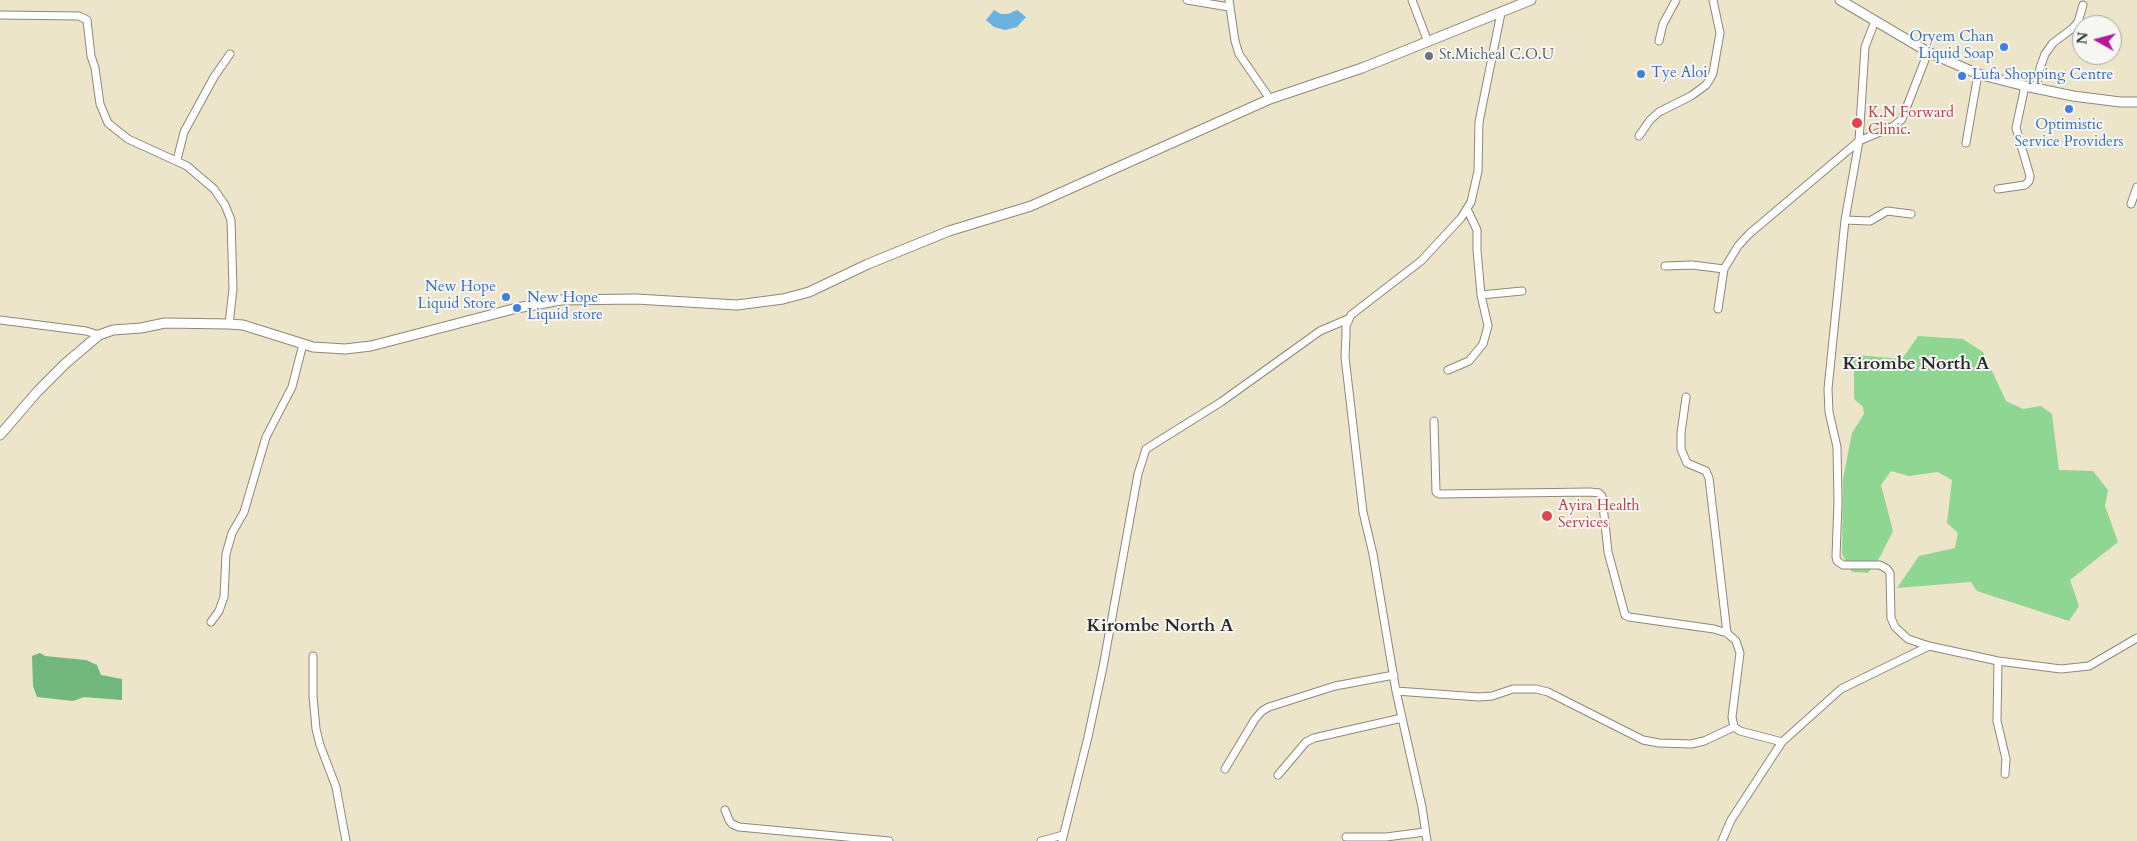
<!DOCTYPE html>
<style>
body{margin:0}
#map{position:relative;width:2137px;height:841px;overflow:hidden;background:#ece5c9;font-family:Cardo,serif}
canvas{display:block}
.north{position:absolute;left:2072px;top:15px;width:50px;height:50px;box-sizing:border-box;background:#f6f6f2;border:1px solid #a5a5a2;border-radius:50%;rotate:277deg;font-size:14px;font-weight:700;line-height:20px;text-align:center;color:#2b2b2b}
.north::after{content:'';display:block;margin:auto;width:18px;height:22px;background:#b5179e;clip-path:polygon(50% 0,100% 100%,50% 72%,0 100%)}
</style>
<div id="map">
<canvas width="2137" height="841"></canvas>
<div class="north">N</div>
</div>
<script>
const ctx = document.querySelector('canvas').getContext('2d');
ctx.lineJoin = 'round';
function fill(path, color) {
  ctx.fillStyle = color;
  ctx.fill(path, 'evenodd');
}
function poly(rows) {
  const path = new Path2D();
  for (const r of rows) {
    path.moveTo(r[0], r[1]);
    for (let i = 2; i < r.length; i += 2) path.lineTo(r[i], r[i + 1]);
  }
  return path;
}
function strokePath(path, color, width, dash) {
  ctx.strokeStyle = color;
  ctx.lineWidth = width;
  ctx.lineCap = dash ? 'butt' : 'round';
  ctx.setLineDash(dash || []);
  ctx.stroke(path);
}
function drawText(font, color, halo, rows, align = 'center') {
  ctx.font = font + ' Cardo,serif';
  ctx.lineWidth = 4;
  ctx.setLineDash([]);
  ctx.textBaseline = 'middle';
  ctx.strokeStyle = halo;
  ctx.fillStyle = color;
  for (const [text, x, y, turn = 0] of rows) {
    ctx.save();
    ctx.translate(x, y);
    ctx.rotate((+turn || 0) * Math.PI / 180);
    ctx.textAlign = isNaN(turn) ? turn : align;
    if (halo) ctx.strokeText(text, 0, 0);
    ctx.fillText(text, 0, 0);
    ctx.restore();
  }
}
const green = poly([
 [1918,336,1963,339,1983,352,2006,401,2023,409,2041,406,2052,414,2059,470,2093,471,2108,490,2105,506,2118,542,2070,580,2079,606,2069,621,1977,591,1971,582,1897,588,1919,556,1955,548,1958,533,1947,523,1952,480,1938,472,1909,476,1891,471,1881,485,1893,531,1880,557,1868,573,1852,572,1842,554,1843,479,1852,433,1864,414,1863,407,1854,399,1854,369,1845,354,1902,359]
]);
const forest = poly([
 [40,653,45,656,86,660,97,665,101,675,122,679,122,700,84,697,73,701,37,697,33,686,32,656]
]);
const water = poly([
 [994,10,1001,14,1008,14,1017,10,1026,17,1017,27,1005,30,994,27,986,20]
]);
const minor = poly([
 [1187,0,1229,7],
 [1229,0,1235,41,1239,54,1270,99],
 [1412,0,1428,42],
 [0,15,79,16,87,20,91,56,95,68,100,104,108,123,128,139,187,166,214,189,225,205,231,220,233,289,229,324],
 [1875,21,1865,47,1859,141,1845,220,1828,389,1829,412,1837,447,1838,502,1836,557,1837,561,1843,565,1880,565,1887,569,1890,573,1891,618,1895,627,1908,639,1929,646],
 [1659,41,1663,24,1676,0],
 [2036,89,2040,68,2045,54,2053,43,2073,28,2078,22,2083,5],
 [1639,136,1650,120,1659,112,1691,96,1706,85,1710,79,1713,73,1720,33,1713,0],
 [1966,143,1978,74],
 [177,160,184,132,214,77,230,54],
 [1998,189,2025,185,2029,181,2030,176,2016,128,2025,86],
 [2131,204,2137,187],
 [1845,220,1870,221,1887,211,1911,214],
 [1665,266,1692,265,1724,269],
 [1481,295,1522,291],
 [1718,309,1724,269,1738,246,1749,234,1859,141,1894,126,1902,119,1928,52],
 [0,320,86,331,99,335],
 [1448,370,1469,361,1483,344,1488,326,1481,295,1477,250,1477,230,1467,209],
 [1686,397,1681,433,1681,449,1687,463,1706,471,1709,478,1727,633],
 [1434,421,1436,492,1439,494,1590,492,1599,493,1602,496,1608,552,1625,615,1629,617,1714,629,1727,633,1736,641,1740,653,1732,717,1734,727],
 [211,622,219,611,224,597,226,554,232,533,244,512,266,437,292,387,303,344],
 [313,656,313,696,316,729,320,745,336,787,346,841],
 [1998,661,1997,721,2006,759,2005,774],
 [1396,691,1479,697,1492,696,1513,689,1536,689,1548,692,1643,740,1659,743,1691,744,1704,741,1734,727,1740,731,1782,742,1841,689,1929,646,1998,661,2061,669,2089,666,2137,638],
 [1225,769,1255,719,1262,711,1269,707,1335,686,1394,675],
 [1278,775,1306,742,1314,738,1402,718],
 [725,810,729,820,732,824,739,827,889,841],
 [1346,837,1386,837,1425,832],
 [1041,841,1063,835],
 [1062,841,1088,737,1103,667,1138,474,1146,449,1221,402,1320,331,1348,319],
 [1427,841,1422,807,1396,691,1373,554,1363,512,1345,357,1346,335,1346,326,1351,315,1421,261,1461,218,1471,202,1478,171,1479,122,1501,13],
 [1722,841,1731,820,1782,742]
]);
const tertiary = poly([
 [1840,0,1928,52,1978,74,2025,86,2073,96,2120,102,2137,102],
 [0,435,37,392,66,363,99,335,113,330,141,328,165,323,229,324,243,325,313,347,345,349,371,346,517,308,561,300,636,299,737,305,783,299,809,292,868,264,949,231,1031,206,1270,99,1362,68,1531,0]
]);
const markers = [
 [2004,47,5,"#3f7fe0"],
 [1429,56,5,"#6b7280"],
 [1641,74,5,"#3f7fe0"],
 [1962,76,5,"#3f7fe0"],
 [2069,109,5,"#3f7fe0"],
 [1857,123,6,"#e0444e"],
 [506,297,5,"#3f7fe0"],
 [517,308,5,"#3f7fe0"],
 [1547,516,6,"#e0444e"]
];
const shopNames = [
 ["Oryem Chan",1994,38,"right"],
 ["Liquid Soap",1994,55,"right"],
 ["Tye Aloi",1651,74],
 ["Lufa Shopping Centre",1972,76],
 ["Optimistic",2069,126,"center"],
 ["Service Providers",2069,143,"center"],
 ["New Hope",496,288,"right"],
 ["Liquid Store",496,305,"right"],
 ["New Hope",527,299],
 ["Liquid store",527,316]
];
const worshipNames = [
 ["St.Micheal C.O.U",1439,56]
];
const healthNames = [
 ["K.N Forward",1868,114],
 ["Clinic.",1868,131],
 ["Ayira Health",1558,507],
 ["Services",1558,524]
];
const quarterNames = [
 ["Kirombe North A",1916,365],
 ["Kirombe North A",1160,627]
];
fill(green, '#8ed691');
fill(forest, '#72b77b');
fill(water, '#6ab2e2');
strokePath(minor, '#8c887a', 9);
strokePath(tertiary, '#8c887a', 11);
strokePath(minor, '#fff', 7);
strokePath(tertiary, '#fff', 9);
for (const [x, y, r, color] of markers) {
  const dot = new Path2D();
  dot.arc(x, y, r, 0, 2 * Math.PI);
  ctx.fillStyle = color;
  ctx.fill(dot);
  strokePath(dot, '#f6f6f2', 2);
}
drawText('15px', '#366cbe', '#f6f6f2', shopNames, 'left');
drawText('15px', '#5b616d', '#f6f6f2', worshipNames, 'left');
drawText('15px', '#be3a42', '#f6f6f2', healthNames, 'left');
drawText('bold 18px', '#2b2b2b', '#f6f6f2', quarterNames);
</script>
